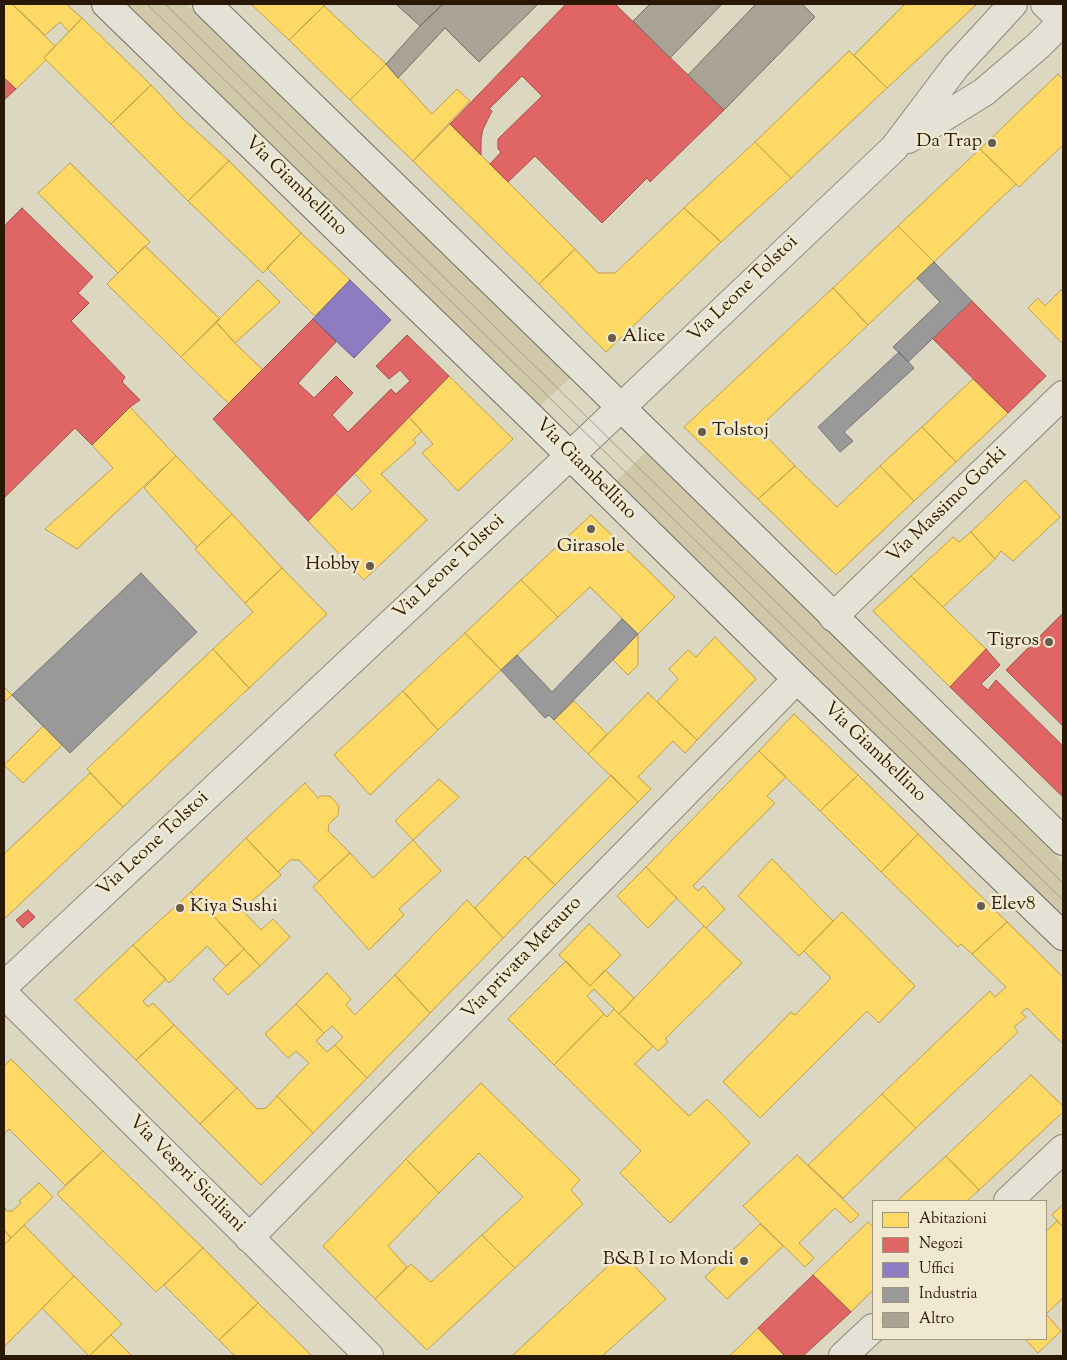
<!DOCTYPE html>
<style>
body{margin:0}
#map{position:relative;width:1067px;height:1360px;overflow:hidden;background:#dcd7c1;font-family:"Sorts Mill Goudy",serif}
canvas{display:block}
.frame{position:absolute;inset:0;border:5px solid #291805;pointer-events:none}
.legend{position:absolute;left:872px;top:1200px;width:175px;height:140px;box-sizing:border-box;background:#f0e9cf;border:1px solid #a0957e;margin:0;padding:6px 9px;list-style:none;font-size:15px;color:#291805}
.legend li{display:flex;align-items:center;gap:10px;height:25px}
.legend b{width:25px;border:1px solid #a0957e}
</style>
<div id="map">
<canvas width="1067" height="1360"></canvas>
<div class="frame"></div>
<ul class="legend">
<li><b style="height:14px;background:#ffd966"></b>Abitazioni</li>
<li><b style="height:14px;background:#e06666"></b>Negozi</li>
<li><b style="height:14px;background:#8e7cc3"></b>Uffici</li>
<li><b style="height:14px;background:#999"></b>Industria</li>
<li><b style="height:14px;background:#a8a394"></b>Altro</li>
</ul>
</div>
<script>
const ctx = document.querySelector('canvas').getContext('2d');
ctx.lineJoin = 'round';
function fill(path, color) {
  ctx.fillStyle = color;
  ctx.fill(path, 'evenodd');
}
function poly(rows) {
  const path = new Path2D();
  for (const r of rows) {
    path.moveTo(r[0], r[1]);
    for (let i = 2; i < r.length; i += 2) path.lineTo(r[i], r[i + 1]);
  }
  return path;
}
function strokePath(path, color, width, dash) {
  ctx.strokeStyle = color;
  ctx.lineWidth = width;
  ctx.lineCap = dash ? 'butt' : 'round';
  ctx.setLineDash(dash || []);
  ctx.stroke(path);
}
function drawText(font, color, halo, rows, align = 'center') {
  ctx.font = font + ' "Sorts Mill Goudy",serif';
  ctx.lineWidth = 5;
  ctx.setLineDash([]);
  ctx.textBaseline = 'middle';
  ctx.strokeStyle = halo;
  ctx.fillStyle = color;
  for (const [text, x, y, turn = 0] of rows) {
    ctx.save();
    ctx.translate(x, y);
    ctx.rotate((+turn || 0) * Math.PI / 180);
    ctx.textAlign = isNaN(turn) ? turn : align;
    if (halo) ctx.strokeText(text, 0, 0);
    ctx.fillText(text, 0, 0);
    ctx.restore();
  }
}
const green = poly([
 [126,4,186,4,572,376,539,407],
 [647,451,1063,863,1063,922,615,482]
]);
const homes = poly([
 [4,4,12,4,55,46,44,58,46,60,16,89,4,78,4,4],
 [12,4,66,4,82,18,69,32,60,22,45,35,12,4],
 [251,4,326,4,289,40,251,4],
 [905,4,977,4,887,88,854,55,905,4],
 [324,6,386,64,350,100,289,40,324,6],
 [82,18,151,85,111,124,44,58,82,18],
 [849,51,887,88,791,178,755,142,849,51],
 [386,64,432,114,457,89,470,101,413,161,350,100,386,64],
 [1058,74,1063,79,1063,145,1019,187,980,149,1058,74],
 [151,85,182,118,229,161,188,201,111,124,151,85],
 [450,124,575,249,539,284,413,161,450,124],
 [755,142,791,178,721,242,684,208,755,142],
 [980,149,1016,184,934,262,898,226,980,149],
 [229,161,301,233,263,273,188,201,229,161],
 [70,163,150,242,118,273,38,193,70,163],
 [684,208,721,242,606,352,539,284,575,249,598,273,615,273,684,208],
 [898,226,934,262,868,325,833,288,898,226],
 [301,233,350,280,315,316,267,268,301,233],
 [145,246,220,319,181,357,107,284,145,246],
 [258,280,280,302,235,343,216,322,258,280],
 [833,288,868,325,767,420,766,436,795,466,758,499,684,427,833,288],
 [1061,290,1063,292,1063,344,1028,308,1038,298,1045,306,1061,290],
 [216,322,235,343,263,370,229,404,181,357,216,322],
 [449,376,513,439,458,491,422,453,433,444,409,417,449,376],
 [973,379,1008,413,956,462,922,427,973,379],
 [130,407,176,456,77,549,45,529,113,468,92,445,130,407],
 [409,417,422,431,413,440,416,443,381,474,427,520,364,580,308,521,335,493,352,510,371,491,354,473,409,417],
 [922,427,956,462,914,501,880,466,922,427],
 [176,456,232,514,197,547,144,488,176,456],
 [795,466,837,507,880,466,914,501,836,575,758,499,795,466],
 [1025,480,1060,517,1013,561,1001,551,995,559,971,532,1025,480],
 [232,514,282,568,245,603,195,549,232,514],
 [591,515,675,597,638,634,590,587,558,617,521,580,591,515],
 [971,532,995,559,943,607,911,576,953,537,959,542,971,532],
 [282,568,327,614,249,688,213,649,253,612,245,603,282,568],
 [911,576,986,649,950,687,873,611,911,576],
 [521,580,558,617,501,670,465,633,521,580],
 [465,633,501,670,438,730,403,691,465,633],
 [638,634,638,665,628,675,613,660,638,634],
 [715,637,756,679,697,740,657,702,678,679,669,669,688,650,696,657,715,637],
 [213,649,249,688,123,807,87,769,213,649],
 [4,687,12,695,4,702,4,687],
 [403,691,438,730,370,795,334,755,403,691],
 [648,693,697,740,685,753,673,741,638,777,651,789,638,802,588,754,648,693],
 [574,701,607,734,588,754,554,720,574,701],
 [794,714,858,775,820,811,759,751,794,714],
 [43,726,62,745,23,783,4,765,43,726],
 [759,751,786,777,767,796,775,803,693,886,698,891,703,886,725,909,706,928,646,867,759,751],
 [90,773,123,807,4,919,4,854,90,773],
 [611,775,638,802,555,885,528,859,611,775],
 [858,775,918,834,881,872,820,811,858,775],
 [439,779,459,797,413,840,395,821,439,779],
 [305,783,318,798,321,796,330,796,339,806,338,815,329,824,328,831,350,853,319,881,299,860,290,860,278,872,246,838,305,783],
 [918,834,1007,922,972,954,961,944,958,947,881,872,918,834],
 [246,838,281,875,242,910,261,930,273,919,290,937,260,966,191,892,246,838],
 [413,840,441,871,399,909,404,915,369,950,313,887,350,853,373,878,413,840],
 [525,856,555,885,503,938,475,908,525,856],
 [772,859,833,921,799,956,738,896,772,859],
 [646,867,677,898,648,928,617,896,646,867],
 [191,892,244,949,226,966,207,946,169,983,133,945,191,892],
 [467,900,503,938,430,1013,395,975,467,900],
 [842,912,915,986,879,1023,867,1011,760,1118,723,1082,791,1012,795,1015,831,978,804,951,842,912],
 [1007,922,1063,977,1063,1044,1027,1008,1021,1013,1026,1017,1014,1027,1018,1032,916,1128,882,1094,990,991,995,997,1006,987,972,954,1007,922],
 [589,924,621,955,590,986,559,955,589,924],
 [704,926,742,963,665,1039,668,1042,658,1051,619,1014,704,926],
 [133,945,166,979,143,1001,148,1007,153,1003,174,1025,136,1060,75,1000,133,945],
 [244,949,260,966,228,995,213,979,244,949],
 [566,961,590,986,605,970,634,998,619,1014,594,989,587,996,604,1014,554,1065,508,1019,566,961],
 [327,973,351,999,346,1005,355,1015,395,975,430,1013,367,1078,335,1045,343,1037,332,1026,324,1033,296,1004,327,973],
 [296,1004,324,1033,316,1041,327,1052,335,1045,367,1078,313,1133,277,1096,309,1063,296,1051,288,1058,265,1034,296,1004],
 [614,1009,653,1046,635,1064,689,1116,707,1099,750,1143,670,1223,620,1173,641,1151,554,1065,604,1014,607,1017,614,1009],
 [174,1025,237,1088,200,1124,136,1060,174,1025],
 [11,1059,103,1151,65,1185,9,1129,4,1134,4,1066,11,1059],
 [1031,1075,1063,1106,1063,1112,979,1190,946,1156,1031,1075],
 [481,1083,580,1180,571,1190,583,1204,515,1268,482,1235,523,1197,479,1153,439,1193,406,1159,481,1083],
 [237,1088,257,1109,266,1108,277,1096,313,1133,261,1185,200,1124,237,1088],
 [882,1094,916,1128,843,1198,808,1165,882,1094],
 [103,1151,203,1248,156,1292,57,1194,103,1151],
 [797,1155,859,1215,851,1223,835,1208,799,1243,814,1258,805,1267,743,1206,797,1155],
 [946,1156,979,1190,967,1201,897,1201,946,1156],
 [406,1159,439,1193,388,1246,407,1267,375,1299,323,1246,406,1159],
 [39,1183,53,1197,11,1238,4,1230,4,1207,7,1211,12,1211,21,1203,19,1201,39,1183],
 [1063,1204,1063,1227,1052,1215,1063,1204],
 [1057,1221,1063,1227,1063,1298,1046,1314,1046,1231,1057,1221],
 [868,1222,873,1227,873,1290,851,1312,813,1275,868,1222],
 [760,1224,783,1246,727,1299,705,1277,760,1224],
 [24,1225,74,1276,4,1347,4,1245,24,1225],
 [4,1230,11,1238,4,1245,4,1230],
 [482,1235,515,1268,427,1350,375,1299,411,1264,431,1282,482,1235],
 [203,1248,258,1303,219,1340,164,1285,203,1248],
 [622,1253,666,1299,602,1356,512,1356,622,1253],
 [74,1276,122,1324,89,1356,42,1308,74,1276],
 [258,1303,312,1356,235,1356,219,1340,258,1303],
 [1046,1314,1061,1331,1038,1353,1025,1339,1046,1339,1046,1314],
 [758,1328,785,1356,729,1356,737,1349,758,1328],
 [111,1335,132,1356,89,1356,111,1335]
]);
const shops = poly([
 [566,4,615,4,724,110,650,182,647,178,602,223,535,156,508,182,490,164,501,152,498,149,498,139,542,96,522,76,489,109,492,111,483,129,481,139,481,155,450,124,566,4],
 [4,78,16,89,4,100,4,78],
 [22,208,93,277,78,293,89,303,71,321,125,377,122,382,140,400,130,407,92,445,75,428,4,498,4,226,22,208],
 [972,301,1046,376,1008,413,932,338,972,301],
 [313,319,336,342,298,383,314,398,336,376,353,393,332,415,348,432,391,389,396,394,410,381,400,370,389,379,376,366,407,335,449,376,308,521,213,419,313,319],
 [1063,613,1063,726,1006,670,1063,613],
 [986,649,1000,665,981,684,988,690,996,680,1063,746,1063,797,950,687,986,649],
 [28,910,35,917,23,928,16,920,28,910],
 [813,1275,851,1312,803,1356,785,1356,758,1328,813,1275]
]);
const offices = poly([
 [350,280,391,320,354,358,313,319,350,280]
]);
const industry = poly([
 [934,262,972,301,908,362,893,347,940,302,917,278,934,262],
 [899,352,914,368,844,432,853,441,840,452,818,427,899,352],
 [141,573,197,632,70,753,12,695,141,573],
 [622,619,638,634,554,720,549,715,545,718,501,670,517,655,552,692,622,619]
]);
const building = poly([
 [396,4,443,4,420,26,396,4],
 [443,4,538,4,479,62,445,28,398,78,386,64,420,26,443,4],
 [650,4,722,4,670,58,633,21,650,4],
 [756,4,802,4,815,17,724,110,688,75,756,4]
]);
const street = poly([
 [1045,4,1063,21],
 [908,139,984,92,1039,45,1063,21],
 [833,617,1063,395],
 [4,986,590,437,894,148,956,66,1013,4],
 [4,994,369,1356],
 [1008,1201,1063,1149],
 [249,1238,797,679],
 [843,1356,873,1328]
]);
const secondary = poly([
 [106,4,535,421,797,679,1063,936],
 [207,4,587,374,1063,841]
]);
const tram = poly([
 [147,4,1063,900],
 [165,4,1063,883]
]);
const markers = [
 [992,143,5,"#685b47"],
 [612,338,5,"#685b47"],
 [702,432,5,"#685b47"],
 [591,529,5,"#685b47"],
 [370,566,5,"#685b47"],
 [1049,642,5,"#685b47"],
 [981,906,5,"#685b47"],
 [180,908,5,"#685b47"],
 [744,1261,5,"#685b47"]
];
const poiNames = [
 ["Da Trap",982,143],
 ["Alice",622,338,"left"],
 ["Tolstoj",712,432,"left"],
 ["Girasole",591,548,"center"],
 ["Hobby",360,566],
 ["Tigros",1039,642],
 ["Elev8",991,906,"left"],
 ["Kiya Sushi",190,908,"left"],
 ["B&B I 10 Mondi",734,1261]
];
const streetNames = [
 ["Via Giambellino",295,187,44],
 ["Via Leone Tolstoi",744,290,-44],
 ["Via Giambellino",585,470,45],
 ["Via Massimo Gorki",948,506,-44],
 ["Via Leone Tolstoi",450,568,-43],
 ["Via Giambellino",874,753,44],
 ["Via Leone Tolstoi",154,845,-43],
 ["Via privata Metauro",523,959,-46],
 ["Via Vespri Siciliani",186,1175,45]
];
fill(green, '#d1c8aa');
fill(homes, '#ffd966');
strokePath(homes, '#bf9f49', 1);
fill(shops, '#e06666');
strokePath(shops, '#a94f49', 1);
fill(offices, '#8e7cc3');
strokePath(offices, '#705e8a', 1);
fill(industry, '#999');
strokePath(industry, '#77726d', 1);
fill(building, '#a8a394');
strokePath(building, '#736d60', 1);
strokePath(street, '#8d8779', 30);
strokePath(secondary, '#736d60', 30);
strokePath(street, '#e4e1d6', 28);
strokePath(secondary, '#e4e1d6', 28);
strokePath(tram, '#a09c91', 1);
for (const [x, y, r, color] of markers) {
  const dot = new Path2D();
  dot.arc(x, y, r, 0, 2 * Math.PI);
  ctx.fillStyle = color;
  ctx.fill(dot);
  strokePath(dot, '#f0e9cf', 2);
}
drawText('19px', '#291805', '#f0e9cf', poiNames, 'right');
drawText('19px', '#291805', '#f0e9cf', streetNames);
</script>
